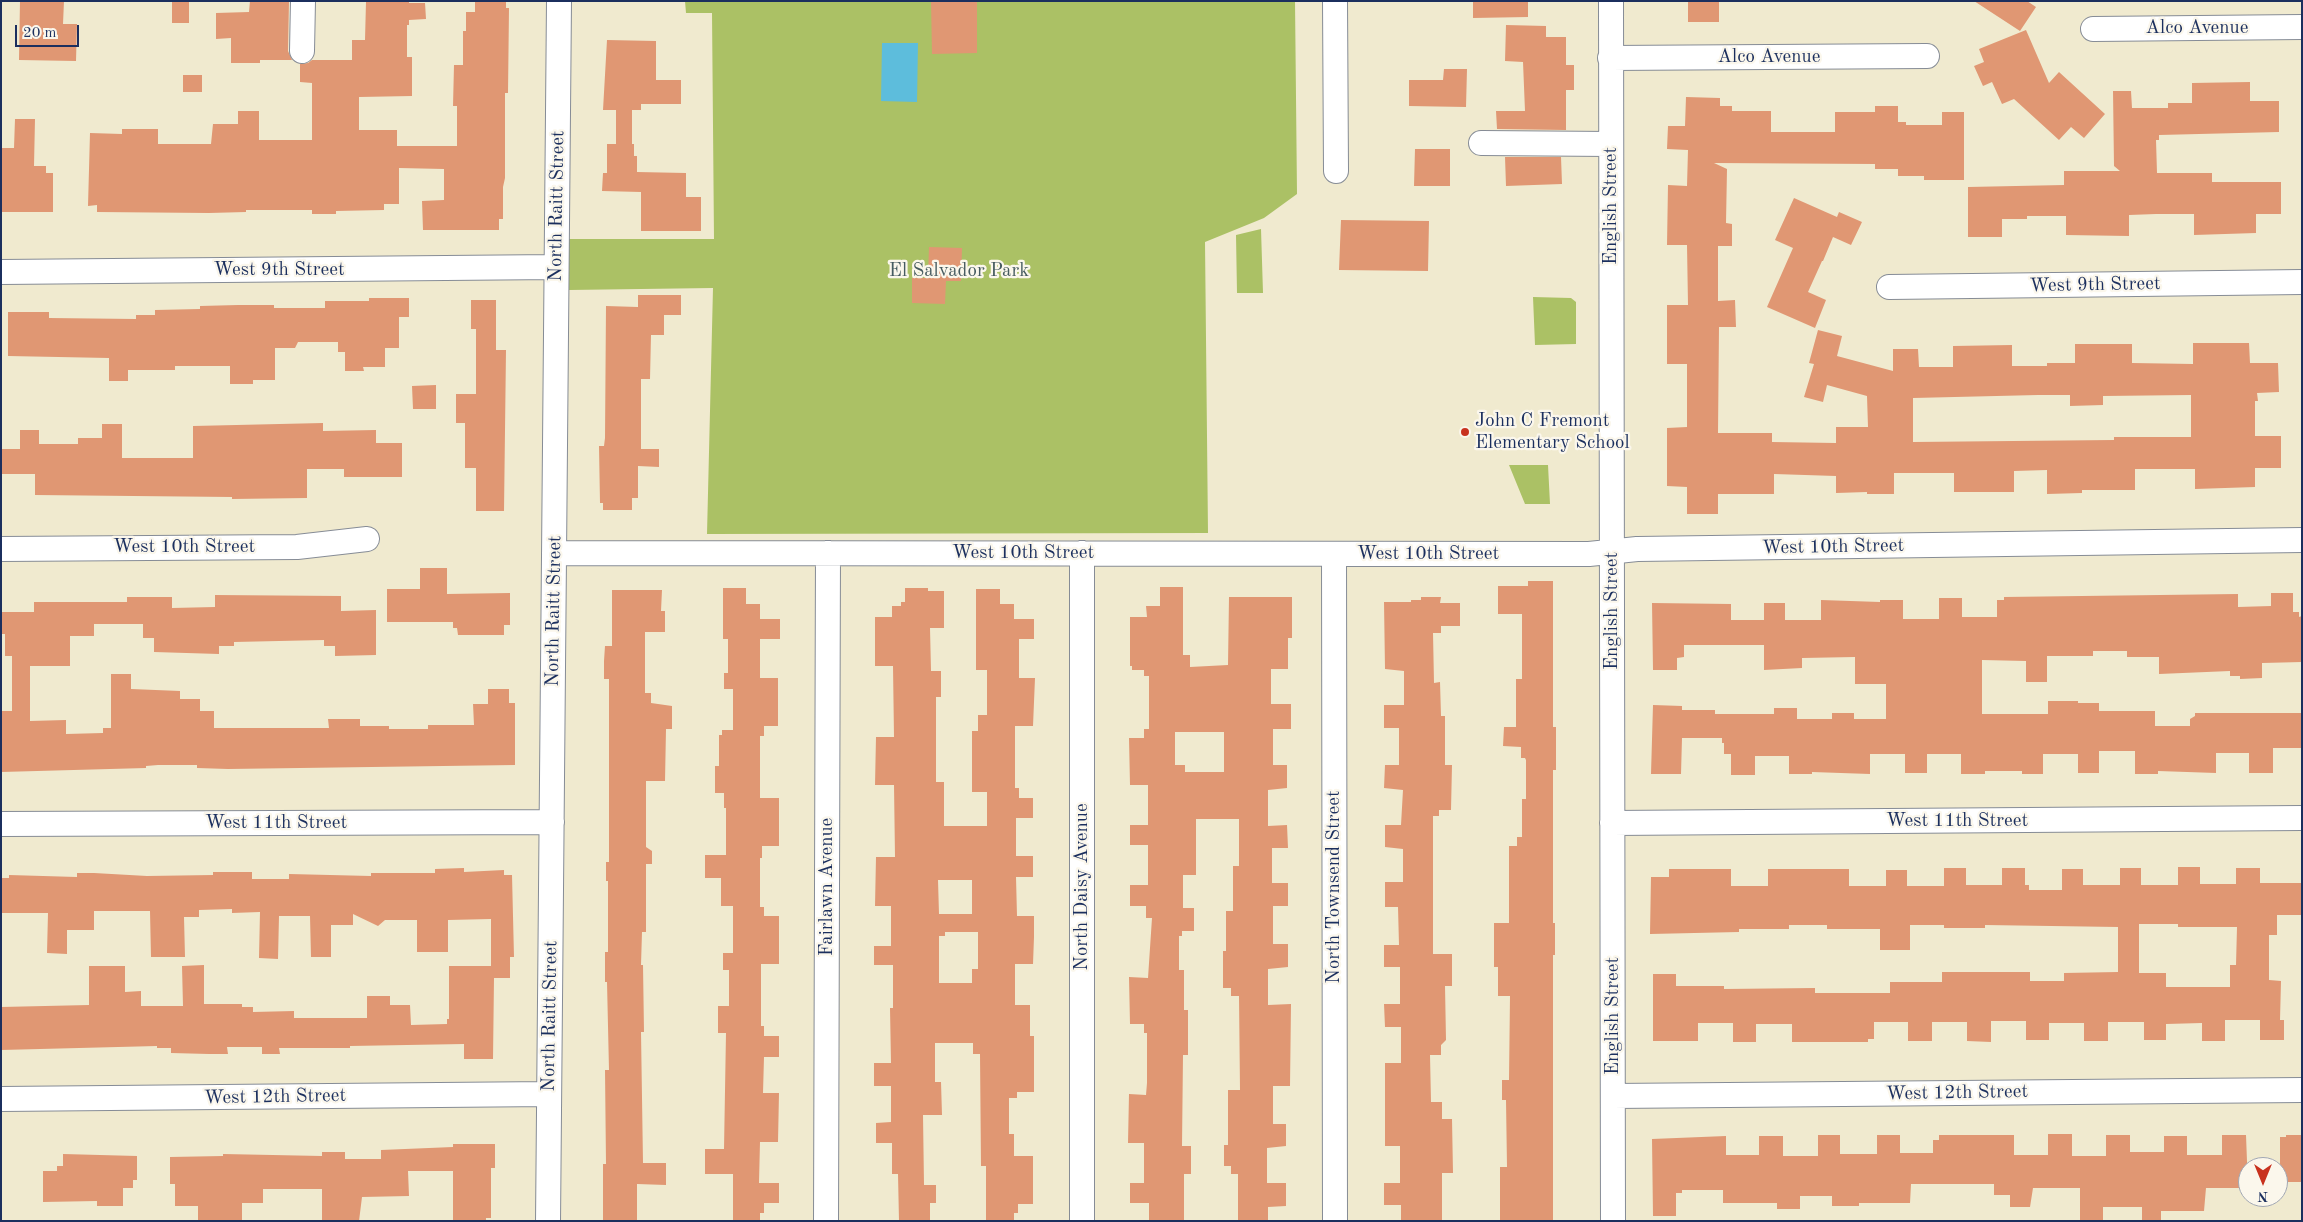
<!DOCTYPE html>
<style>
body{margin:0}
#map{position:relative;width:2303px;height:1222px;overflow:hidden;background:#f0eacf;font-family:"Old Standard TT",serif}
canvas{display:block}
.frame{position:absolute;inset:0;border:2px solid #1b2f5e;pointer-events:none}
.north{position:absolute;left:2238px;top:1157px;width:50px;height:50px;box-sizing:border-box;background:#fbf7ec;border:1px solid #a1a7b3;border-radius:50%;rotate:180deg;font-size:14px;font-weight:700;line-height:20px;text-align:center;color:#1b2f5e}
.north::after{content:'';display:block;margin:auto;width:18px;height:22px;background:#c8321e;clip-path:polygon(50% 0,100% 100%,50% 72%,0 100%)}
.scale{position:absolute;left:15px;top:25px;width:64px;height:22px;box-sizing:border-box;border:2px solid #1b2f5e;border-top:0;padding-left:6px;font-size:15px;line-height:18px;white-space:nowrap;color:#1b2f5e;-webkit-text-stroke:4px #fbf7ec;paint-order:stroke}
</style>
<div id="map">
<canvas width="2303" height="1222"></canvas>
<div class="frame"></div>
<div class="north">N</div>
<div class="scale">20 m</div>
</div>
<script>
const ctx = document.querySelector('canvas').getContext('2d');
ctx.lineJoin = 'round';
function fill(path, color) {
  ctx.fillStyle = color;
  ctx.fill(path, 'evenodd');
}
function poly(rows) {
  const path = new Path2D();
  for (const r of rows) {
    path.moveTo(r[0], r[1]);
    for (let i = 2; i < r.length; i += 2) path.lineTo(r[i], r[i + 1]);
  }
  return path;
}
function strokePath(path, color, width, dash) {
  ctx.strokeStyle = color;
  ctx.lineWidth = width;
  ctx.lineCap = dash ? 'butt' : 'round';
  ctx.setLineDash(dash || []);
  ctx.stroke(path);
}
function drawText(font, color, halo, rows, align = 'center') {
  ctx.font = font + ' "Old Standard TT",serif';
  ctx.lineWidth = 4.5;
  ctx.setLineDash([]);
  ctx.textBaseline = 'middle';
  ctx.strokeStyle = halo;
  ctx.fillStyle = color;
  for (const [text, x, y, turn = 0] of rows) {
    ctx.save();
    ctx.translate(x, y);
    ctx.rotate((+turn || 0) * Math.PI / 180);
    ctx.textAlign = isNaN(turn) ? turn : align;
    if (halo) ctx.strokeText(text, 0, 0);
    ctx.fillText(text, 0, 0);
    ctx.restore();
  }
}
const green = poly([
 [685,1,1295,1,1297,194,1264,218,1205,242,1208,533,707,534,713,288,569,290,569,239,714,239,712,13,686,13],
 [1261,229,1263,293,1237,293,1236,235],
 [1533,297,1571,298,1576,302,1576,344,1535,345],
 [1509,465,1548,465,1550,504,1525,504]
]);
const water = poly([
 [882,43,918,43,917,102,881,101]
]);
const building = poly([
 [20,1,64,1,63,24,77,24,76,61,19,60],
 [172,1,189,1,189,23,172,23],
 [250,1,289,1,288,51,292,60,260,60,260,63,231,63,231,38,216,39,216,13,249,12],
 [409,1,409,3,425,3,426,19,409,20,409,25,407,25,407,57,412,57,412,96,359,97,359,130,397,130,397,146,457,146,457,106,453,106,454,65,463,65,463,31,466,31,466,12,475,12,475,1,506,1,506,8,509,8,508,93,505,93,505,178,503,187,503,219,499,219,499,230,423,230,422,201,444,200,444,169,399,168,399,204,384,204,384,210,336,211,336,214,312,214,312,210,246,210,246,212,209,213,97,212,97,205,88,206,90,133,122,134,122,129,158,129,158,144,211,144,213,124,238,124,238,111,259,111,259,140,312,140,312,83,300,82,300,64,308,63,312,60,352,60,352,40,365,40,366,2],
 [931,1,977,1,977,53,932,54],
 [1473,1,1528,1,1528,17,1473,18],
 [1688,1,1719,1,1719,22,1688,22],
 [1974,1,2027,1,2036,7,2020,31],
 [1506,25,1546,26,1546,37,1566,37,1566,65,1574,65,1574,90,1566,90,1566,130,1497,129,1496,111,1525,111,1523,62,1505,61],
 [2026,30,2049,83,2059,72,2105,114,2084,138,2071,127,2059,140,2014,99,2002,104,1992,82,1983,86,1974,66,1984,62,1979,49],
 [607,40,656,41,656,80,681,80,681,104,641,104,641,110,632,110,632,144,634,144,634,156,637,156,637,172,686,173,686,197,701,197,701,231,641,231,641,192,602,191,603,173,607,173,607,144,616,144,616,110,603,110],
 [1444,69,1467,69,1466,107,1409,106,1409,80,1443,80],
 [183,75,202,75,202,92,183,92],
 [2250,82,2250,101,2279,101,2279,132,2159,135,2159,140,2156,140,2157,173,2212,173,2212,182,2281,182,2281,214,2256,214,2256,233,2194,235,2194,214,2156,214,2129,215,2129,236,2066,235,2066,216,2027,216,2027,219,2002,219,2002,237,1968,237,1968,187,2064,185,2064,171,2120,171,2114,166,2113,91,2131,91,2132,108,2168,108,2168,103,2192,103,2192,83],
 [1686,97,1720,98,1720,106,1732,106,1732,111,1771,111,1771,132,1835,132,1835,112,1875,112,1875,106,1898,106,1898,122,1906,122,1906,125,1942,125,1942,112,1964,112,1964,180,1924,180,1924,176,1898,176,1898,169,1875,169,1875,164,1714,163,1727,169,1726,223,1732,224,1732,246,1718,246,1718,301,1735,300,1736,327,1719,327,1718,433,1772,433,1772,442,1836,443,1836,427,1868,427,1867,396,1827,385,1823,402,1804,397,1814,364,1809,363,1818,330,1842,336,1837,356,1893,371,1893,349,1918,349,1919,367,1953,367,1953,346,2012,345,2012,366,2047,366,2047,363,2075,363,2075,344,2132,344,2132,363,2193,364,2193,343,2249,343,2250,363,2278,363,2279,392,2257,393,2258,401,2255,401,2255,436,2281,436,2281,468,2255,468,2255,487,2195,489,2195,469,2135,469,2135,490,2082,490,2082,493,2047,494,2047,470,2014,471,2014,492,1954,492,1954,473,1894,473,1894,494,1867,494,1867,492,1836,493,1836,476,1774,474,1774,494,1718,494,1718,514,1687,514,1687,487,1667,486,1667,428,1687,427,1687,364,1667,364,1667,305,1688,305,1687,245,1667,245,1668,185,1687,186,1688,150,1667,149,1668,126,1685,126],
 [2038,395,2070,395,2070,406,2103,405,2103,396,2191,395,2191,437,2114,437,2114,440,1913,442,1913,398],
 [15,119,35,119,34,166,46,166,46,173,53,173,53,212,1,212,1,148,14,148],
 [1415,149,1450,149,1450,186,1414,186],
 [1505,157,1561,157,1562,184,1506,186],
 [1794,198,1837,217,1839,212,1862,222,1851,245,1833,237,1823,261,1822,261,1808,292,1826,300,1815,328,1767,307,1793,248,1775,240],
 [1341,220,1429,221,1428,271,1339,270],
 [929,247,962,248,961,281,946,281,945,304,912,303,912,278,928,278],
 [638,295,681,295,681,315,664,315,664,335,651,335,650,379,641,379,641,449,659,449,659,467,638,466,638,498,632,498,632,510,603,510,603,503,600,503,599,446,604,446,605,438,606,306,638,307],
 [369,298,409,298,409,317,399,317,399,348,385,348,385,367,363,367,364,371,345,371,345,352,338,352,338,342,298,342,295,348,275,348,275,380,253,380,253,384,230,384,230,366,175,366,175,370,128,370,128,381,109,381,109,358,8,356,8,312,49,312,49,318,136,319,136,315,155,315,155,310,200,309,200,306,238,305,274,305,274,308,325,308,325,301,369,301],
 [471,300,496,300,496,350,506,350,504,511,476,511,476,468,465,468,465,423,456,423,456,394,476,394,476,329,471,329],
 [436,385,436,409,413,409,412,386],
 [323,423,323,431,376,430,376,443,402,443,402,477,344,477,344,469,307,469,307,498,232,499,232,497,35,495,35,474,1,474,1,449,20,449,20,430,39,430,39,444,78,444,78,438,102,438,102,424,122,424,122,458,193,458,193,426],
 [420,568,447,568,447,594,510,593,510,625,504,625,504,635,458,635,457,628,453,628,453,622,387,622,387,589,420,589],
 [1528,581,1553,581,1553,727,1556,727,1556,770,1553,770,1553,923,1555,923,1555,955,1553,955,1553,1221,1500,1221,1500,1167,1507,1167,1506,1100,1502,1100,1502,1080,1509,1080,1510,996,1498,996,1498,967,1494,967,1494,923,1509,923,1509,846,1517,846,1517,837,1522,837,1522,799,1526,799,1526,760,1525,758,1521,758,1521,747,1503,746,1504,727,1516,727,1516,679,1522,679,1522,614,1498,614,1498,586,1528,586],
 [1160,587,1183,587,1183,655,1190,655,1190,667,1228,665,1229,597,1292,597,1292,638,1288,638,1288,669,1271,669,1271,704,1291,704,1291,729,1273,729,1273,765,1287,765,1287,788,1268,790,1268,826,1287,825,1288,848,1272,848,1272,883,1288,883,1288,906,1273,906,1273,944,1288,944,1288,967,1268,969,1268,1005,1291,1004,1290,1086,1273,1086,1273,1124,1286,1124,1286,1146,1267,1148,1267,1183,1286,1183,1286,1206,1268,1207,1268,1221,1238,1221,1238,1174,1231,1174,1231,1166,1224,1166,1224,1145,1228,1145,1228,1090,1240,1090,1239,996,1231,996,1231,988,1223,988,1223,951,1226,951,1226,911,1233,911,1233,866,1239,866,1239,819,1196,819,1196,875,1183,875,1183,908,1194,908,1194,931,1182,931,1182,936,1179,936,1179,970,1184,970,1184,1010,1188,1010,1188,1055,1183,1055,1182,1146,1191,1146,1191,1174,1184,1174,1184,1221,1149,1221,1149,1203,1130,1203,1130,1183,1144,1183,1144,1143,1128,1143,1129,1094,1146,1095,1147,1083,1147,1033,1144,1033,1144,1024,1130,1024,1129,977,1148,978,1152,918,1146,918,1146,906,1130,906,1130,885,1148,885,1148,845,1130,845,1130,825,1148,825,1148,785,1130,785,1129,738,1144,738,1144,729,1149,729,1149,676,1144,676,1144,670,1132,670,1132,666,1130,666,1130,617,1147,617,1146,606,1160,606],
 [1175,732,1224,732,1224,772,1185,772,1185,765,1175,765],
 [723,588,746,588,746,604,760,604,760,619,780,619,780,639,760,639,760,678,778,678,778,726,764,726,764,736,760,736,760,798,779,798,779,846,762,846,762,858,760,858,760,907,764,907,764,916,779,916,779,964,761,964,761,1026,764,1026,764,1036,779,1036,779,1057,764,1057,763,1093,779,1093,778,1142,760,1142,759,1183,779,1183,779,1203,764,1203,764,1213,760,1213,760,1221,733,1221,733,1174,705,1174,705,1149,724,1149,726,1033,718,1033,718,1006,729,1006,729,970,723,970,723,953,733,953,733,906,721,906,721,878,705,878,705,855,726,855,726,808,724,808,724,793,715,793,715,766,719,766,719,735,722,735,722,730,733,730,733,689,724,689,724,673,728,673,728,639,723,639],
 [905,588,928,588,928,591,944,591,944,628,930,628,931,671,941,671,941,697,936,697,936,782,944,782,944,826,987,826,987,792,972,792,972,731,978,731,978,715,987,715,987,670,976,670,976,589,1000,589,1000,604,1014,604,1014,619,1034,619,1034,639,1019,639,1019,678,1035,678,1033,726,1015,726,1015,788,1019,788,1019,798,1033,798,1033,818,1016,818,1016,856,1033,856,1033,877,1016,877,1017,916,1034,916,1034,937,1033,964,1015,964,1015,1005,1030,1005,1030,1036,1034,1036,1034,1092,1017,1092,1017,1098,1009,1098,1009,1134,1014,1134,1014,1156,1033,1156,1033,1204,1018,1204,1018,1213,1014,1213,1014,1221,986,1221,986,1166,981,1166,980,1054,973,1054,973,1043,935,1043,935,1082,941,1082,942,1115,923,1115,924,1185,936,1185,936,1203,930,1203,930,1221,899,1221,898,1174,892,1174,892,1143,876,1143,876,1123,891,1122,891,1086,874,1086,874,1063,891,1063,890,1008,893,1008,893,965,874,965,874,946,891,946,891,906,875,906,876,857,895,857,894,785,875,785,876,737,894,737,893,666,875,666,875,617,892,617,892,606,901,606,901,602,905,602],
 [938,880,972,880,972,914,939,914],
 [945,932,978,932,978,969,972,969,972,983,939,983,939,936,945,936],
 [612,590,662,590,661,611,665,611,665,632,645,632,645,693,651,693,651,703,672,706,672,729,666,729,665,781,646,781,646,847,652,851,652,864,646,864,646,932,642,932,641,965,643,965,644,1032,641,1032,643,1163,666,1163,666,1185,637,1184,637,1221,603,1221,603,1164,606,1164,605,1070,609,1070,607,982,605,982,605,952,608,952,608,881,606,881,606,862,609,862,609,679,604,679,604,661,605,646,612,646],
 [2271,593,2293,593,2293,612,2299,612,2299,617,2302,616,2302,662,2262,663,2262,678,2240,679,2240,676,2230,676,2230,671,2159,674,2159,657,2127,657,2127,651,2093,651,2093,656,2047,656,2047,682,2026,682,2026,661,1982,660,1982,714,2048,714,2048,701,2078,701,2078,703,2099,703,2099,711,2155,711,2155,726,2190,726,2190,719,2195,716,2195,713,2302,713,2302,748,2273,748,2273,773,2249,773,2249,753,2216,753,2216,773,2158,771,2158,774,2135,774,2135,751,2099,751,2099,773,2078,773,2078,754,2043,754,2043,774,2022,774,2022,771,1985,771,1985,774,1961,774,1961,754,1927,754,1927,773,1905,773,1905,754,1870,754,1870,774,1812,772,1812,774,1789,774,1789,756,1755,756,1755,775,1731,775,1731,754,1724,754,1724,743,1722,743,1722,738,1682,738,1681,774,1651,774,1653,705,1682,706,1682,710,1715,710,1715,714,1774,714,1774,708,1797,708,1797,719,1832,719,1832,713,1854,713,1854,719,1886,719,1886,684,1855,684,1855,657,1802,658,1802,668,1764,670,1764,645,1684,645,1684,657,1677,658,1677,670,1653,670,1652,603,1731,604,1731,620,1764,620,1764,603,1785,603,1785,620,1821,620,1821,600,1880,602,1880,600,1903,600,1903,619,1939,619,1939,598,1962,598,1962,617,1997,617,1997,600,2004,600,2004,597,2238,594,2238,607,2271,606],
 [215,595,341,596,341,611,376,610,376,655,335,656,335,646,324,646,324,640,234,642,234,646,219,646,219,654,154,652,154,638,143,638,143,624,94,624,94,636,70,636,70,666,30,666,30,721,66,720,66,734,103,733,103,728,111,728,111,674,131,674,131,689,180,691,180,699,200,699,200,711,214,711,214,728,329,728,328,719,360,719,360,726,389,726,389,729,428,729,428,725,474,725,473,704,488,704,488,689,509,689,509,703,515,703,515,765,228,769,197,768,197,765,158,765,146,766,146,768,1,772,1,711,12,711,12,656,5,656,5,634,1,634,1,612,34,612,34,602,127,602,127,597,172,597,172,608,215,607],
 [1421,597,1441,597,1440,603,1460,603,1460,626,1441,626,1441,633,1433,633,1434,683,1440,682,1441,716,1445,716,1445,765,1452,765,1451,810,1439,810,1439,816,1433,816,1433,954,1452,954,1452,986,1445,986,1446,1040,1441,1045,1441,1055,1430,1055,1431,1102,1442,1102,1442,1119,1452,1119,1453,1173,1442,1173,1442,1221,1401,1221,1401,1205,1384,1205,1384,1183,1400,1183,1400,1146,1385,1146,1385,1063,1401,1063,1401,1027,1385,1027,1384,1004,1400,1004,1400,967,1384,967,1384,945,1399,945,1398,907,1385,907,1385,882,1403,882,1403,849,1385,847,1385,825,1401,825,1403,790,1384,788,1385,765,1399,765,1399,728,1384,728,1384,705,1404,705,1404,671,1385,669,1384,602,1411,602,1411,600,1421,600],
 [2178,867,2200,867,2200,884,2236,884,2236,868,2260,868,2260,883,2302,883,2302,915,2277,915,2277,935,2269,935,2269,980,2281,981,2280,1020,2284,1020,2284,1040,2260,1040,2260,1020,2225,1020,2225,1041,2202,1041,2202,1023,2166,1024,2166,1040,2144,1040,2144,1022,2108,1022,2108,1041,2084,1041,2084,1023,2049,1023,2049,1040,2026,1040,2026,1021,1991,1021,1991,1042,1967,1041,1967,1022,1932,1022,1932,1041,1908,1041,1908,1022,1874,1022,1874,1039,1868,1039,1868,1042,1792,1042,1792,1024,1756,1024,1756,1042,1733,1042,1733,1023,1698,1023,1698,1041,1653,1041,1653,974,1676,974,1676,986,1724,986,1724,989,1815,988,1815,993,1890,993,1890,982,1942,982,1942,972,2030,972,2030,981,2064,981,2064,973,2118,972,2118,927,1985,925,1985,928,1944,928,1944,925,1910,925,1910,950,1880,950,1880,929,1827,929,1827,925,1789,925,1789,929,1739,929,1739,932,1650,934,1651,877,1669,877,1669,869,1731,869,1731,886,1768,886,1768,869,1849,869,1849,886,1886,886,1886,870,1907,870,1907,886,1944,886,1944,868,1966,868,1966,885,2002,885,2002,868,2025,868,2025,885,2029,885,2029,890,2062,890,2062,869,2083,869,2083,885,2120,885,2120,868,2141,868,2141,885,2178,885],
 [2139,924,2178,924,2178,927,2237,927,2236,965,2230,965,2230,987,2166,987,2166,973,2139,973],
 [464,868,464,872,504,870,504,875,512,875,514,957,510,957,510,978,494,978,493,1059,464,1059,464,1044,350,1046,350,1048,279,1048,280,1054,262,1054,262,1047,227,1047,228,1054,209,1054,171,1053,171,1048,157,1048,157,1046,1,1050,1,1007,89,1005,89,966,125,966,125,992,141,991,141,1006,183,1006,182,966,204,965,204,1004,242,1004,242,1007,253,1007,253,1012,294,1011,294,1018,367,1018,367,996,390,996,390,1005,410,1005,411,1025,447,1024,447,1019,449,1019,449,966,491,966,491,919,448,920,448,952,417,952,417,920,385,920,378,926,353,914,353,925,331,925,331,957,311,957,310,916,279,916,278,959,259,958,260,912,232,913,232,909,199,910,199,917,184,917,185,957,151,957,150,911,94,911,94,930,67,930,67,954,47,953,48,913,1,913,1,878,9,878,9,875,77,877,77,873,94,873,147,876,213,875,213,872,252,872,252,879,289,879,289,874,371,876,371,873,435,873,435,869],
 [2048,1134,2072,1134,2072,1156,2106,1156,2106,1135,2130,1135,2130,1152,2164,1152,2164,1136,2187,1136,2187,1155,2222,1155,2222,1135,2246,1135,2248,1188,2206,1188,2204,1211,2161,1211,2161,1220,2142,1220,2142,1207,2103,1207,2103,1220,2080,1220,2080,1188,2033,1188,2030,1207,2010,1207,2010,1195,1994,1195,1994,1184,1911,1184,1910,1203,1859,1203,1859,1206,1832,1206,1832,1196,1800,1196,1800,1209,1777,1209,1777,1203,1723,1203,1723,1190,1682,1190,1682,1193,1676,1193,1676,1216,1653,1216,1652,1139,1726,1136,1726,1155,1759,1155,1759,1136,1783,1136,1783,1156,1818,1156,1818,1135,1840,1135,1840,1154,1877,1154,1877,1135,1900,1135,1900,1153,1933,1153,1933,1140,1939,1140,1939,1135,2014,1135,2014,1155,2048,1155],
 [2286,1135,2302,1135,2302,1182,2280,1182,2280,1137,2286,1137],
 [453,1144,495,1144,495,1168,491,1168,491,1218,486,1218,486,1221,453,1221,453,1171,408,1171,409,1196,362,1197,359,1221,322,1221,322,1189,263,1189,263,1203,242,1203,242,1221,198,1221,198,1206,175,1206,175,1184,170,1184,170,1157,223,1156,223,1154,322,1156,322,1152,345,1152,345,1159,381,1159,381,1150,453,1147],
 [63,1154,137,1156,137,1180,133,1180,133,1188,123,1188,123,1206,97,1206,97,1201,43,1202,43,1171,57,1171,57,1166,63,1166]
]);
const minor = poly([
 [1335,1,1336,171],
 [1611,1,1613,1221],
 [2093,29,2302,27],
 [302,51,303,1],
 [1610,58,1927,56],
 [1481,143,1611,144],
 [1,272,556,267],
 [1889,287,2302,282],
 [1,549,297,547,367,539],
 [554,553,1589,554,1637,549,2302,540],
 [1334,554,1335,1221],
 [1612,823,2302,818],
 [1,824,552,822],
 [1613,1096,2302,1090],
 [1,1099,549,1094],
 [548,1221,559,1],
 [826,1221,828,553],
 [1082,1221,1082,553]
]);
const markers = [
 [1465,432,5,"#c8321e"]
];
const streetNames = [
 ["Alco Avenue",2197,28],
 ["Alco Avenue",1769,57],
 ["North Raitt Street",557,206,-89],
 ["English Street",1611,206,-90],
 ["West 9th Street",279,270],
 ["West 9th Street",2095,285,-1],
 ["West 10th Street",184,547],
 ["West 10th Street",1833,547,-1],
 ["West 10th Street",1023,553],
 ["West 10th Street",1428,554],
 ["North Raitt Street",554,611,-89],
 ["English Street",1612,611,-90],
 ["West 11th Street",1957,821],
 ["West 11th Street",276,823],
 ["Fairlawn Avenue",827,887,-90],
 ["North Daisy Avenue",1082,887,-90],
 ["North Townsend Street",1334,887,-90],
 ["North Raitt Street",550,1016,-89],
 ["English Street",1613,1016,-90],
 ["West 12th Street",1957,1093,-1],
 ["West 12th Street",275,1097,-1]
];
const parkNames = [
 ["El Salvador Park",959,271]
];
const poiNames = [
 ["John C Fremont",1475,421],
 ["Elementary School",1475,443]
];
fill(green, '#abc165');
fill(water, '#5dbddc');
fill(building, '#e09773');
strokePath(minor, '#868c96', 26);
strokePath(minor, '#fff', 24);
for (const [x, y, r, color] of markers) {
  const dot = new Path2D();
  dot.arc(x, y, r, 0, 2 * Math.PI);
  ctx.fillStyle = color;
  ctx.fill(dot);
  strokePath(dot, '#fbf7ec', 2);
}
drawText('19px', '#1b2f5e', '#fbf7ec', streetNames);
drawText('19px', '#465b60', '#fbf7ec', parkNames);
drawText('19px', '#1b2f5e', '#fbf7ec', poiNames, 'left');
</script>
